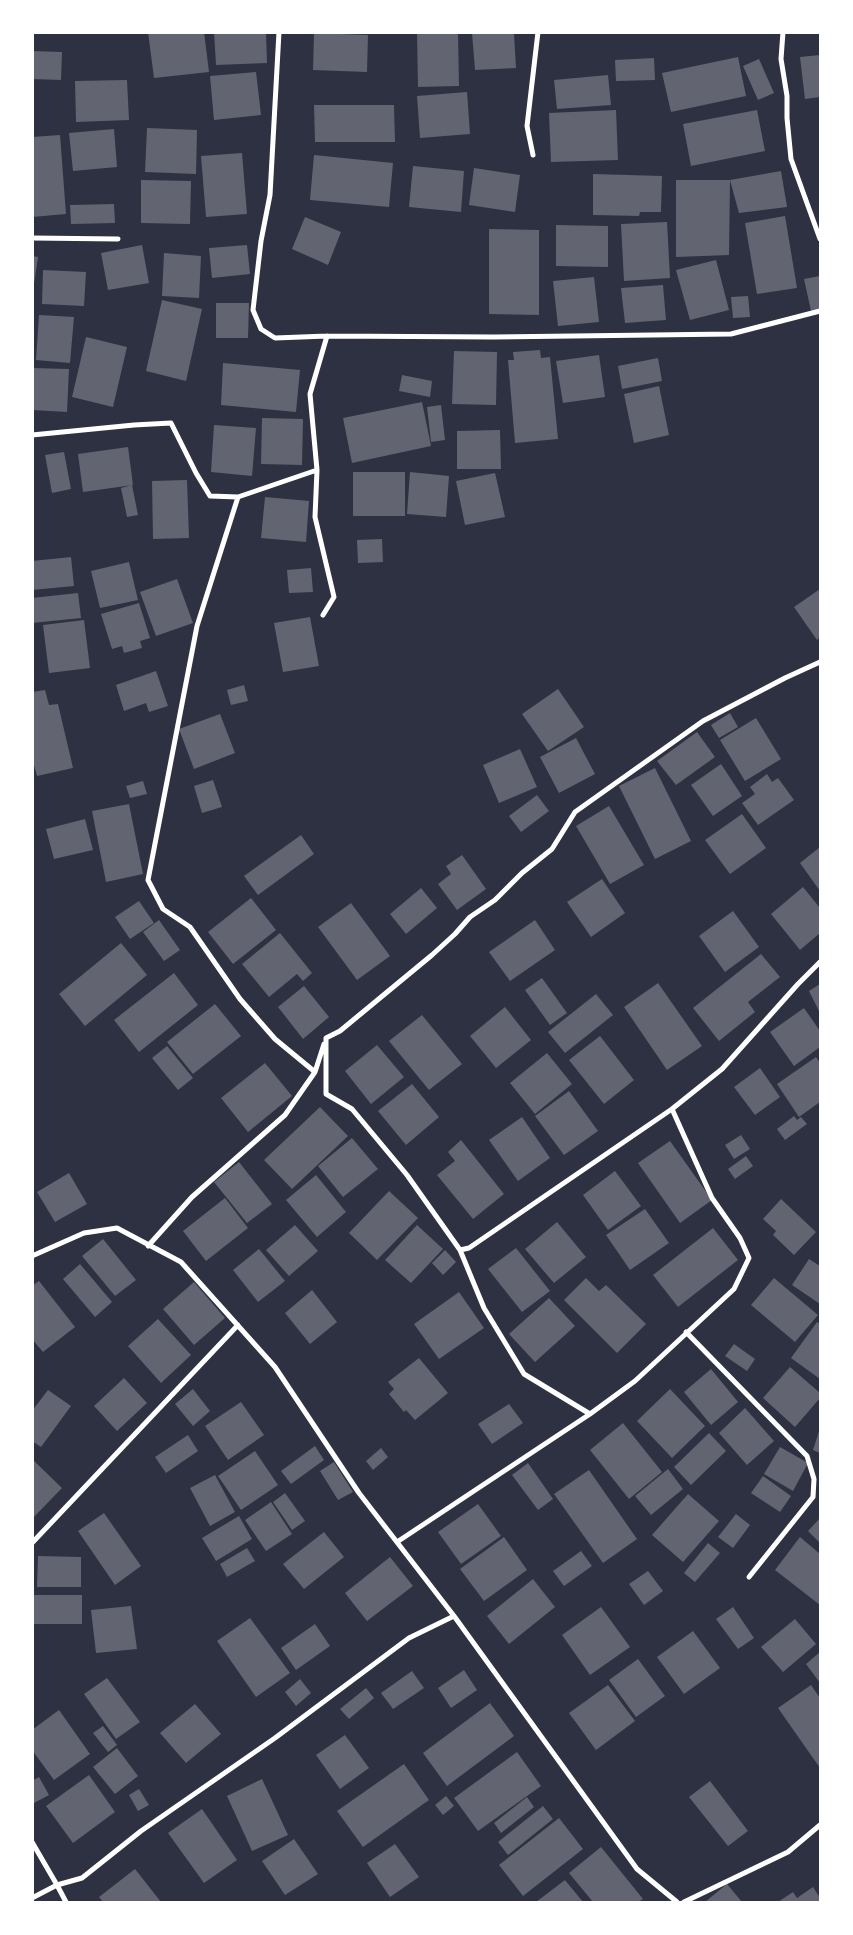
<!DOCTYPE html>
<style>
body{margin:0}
#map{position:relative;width:853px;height:1935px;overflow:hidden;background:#2d3142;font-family:"Exo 2",sans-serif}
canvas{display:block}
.frame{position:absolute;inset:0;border:34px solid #fff;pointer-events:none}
</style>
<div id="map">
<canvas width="853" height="1935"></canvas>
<div class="frame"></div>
</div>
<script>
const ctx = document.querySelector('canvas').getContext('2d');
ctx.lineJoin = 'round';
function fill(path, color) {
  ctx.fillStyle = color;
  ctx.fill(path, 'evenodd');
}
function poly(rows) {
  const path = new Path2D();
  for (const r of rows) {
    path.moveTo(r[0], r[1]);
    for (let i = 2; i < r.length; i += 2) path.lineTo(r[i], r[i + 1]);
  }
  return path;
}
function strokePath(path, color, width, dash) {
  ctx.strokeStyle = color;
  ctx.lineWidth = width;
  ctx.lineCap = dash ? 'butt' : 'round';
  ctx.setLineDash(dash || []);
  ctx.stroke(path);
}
const building = poly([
 [148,32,204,32,209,72,154,78],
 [214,32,266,32,267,63,216,65],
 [417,32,458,32,459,86,418,87],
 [314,33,368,35,367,72,313,70],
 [472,33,514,34,516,68,475,70],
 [32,51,62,52,61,80,32,79],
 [820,55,820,97,805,99,800,57],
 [738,57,746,96,671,112,662,73],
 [654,58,655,80,616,81,615,60],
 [759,59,774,93,758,100,743,66],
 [256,72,261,115,214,120,210,76],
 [608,75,611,105,557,109,554,80],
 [127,80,129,120,76,122,75,81],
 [467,92,470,134,420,138,417,96],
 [314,105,394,105,395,142,315,142],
 [616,110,618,160,551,162,549,113],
 [757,110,765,151,691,166,683,124],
 [147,128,197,130,196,174,145,172],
 [114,129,117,167,73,171,69,133],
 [60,135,66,214,32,217,32,137],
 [242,153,247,214,206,217,201,156],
 [314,155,393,163,389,207,310,200],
 [413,166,464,171,461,212,409,207],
 [474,168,520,175,515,212,469,205],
 [781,171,787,207,739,213,730,180,729,255,676,257,676,180,730,180],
 [593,174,662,176,661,212,640,212,639,216,593,215],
 [141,180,191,181,190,224,141,223],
 [114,204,115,223,71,224,70,205],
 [785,216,797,288,757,294,745,223],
 [305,217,341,232,328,265,292,249],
 [667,222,670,278,624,281,621,224],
 [556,225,608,226,608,267,556,266],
 [489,229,539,230,539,315,489,314],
 [142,245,149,283,108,290,101,253],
 [247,245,250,274,212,278,209,248],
 [164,253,201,256,199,298,162,296],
 [32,256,38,257,34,284,32,284],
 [716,260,729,310,690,320,676,270],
 [43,270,86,272,84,306,42,304],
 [820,276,820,309,811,311,804,279],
 [594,277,599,322,558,326,553,281],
 [663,285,666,320,625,323,621,288],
 [748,296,750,317,733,318,731,297],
 [162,300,202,309,186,381,146,371],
 [216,303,249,303,248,338,216,338],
 [39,315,74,317,70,363,36,360],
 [86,337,127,347,113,407,72,397],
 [540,350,541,358,550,357,558,439,515,443,508,360,514,360,513,352],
 [454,351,497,352,496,405,452,404],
 [599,355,605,397,563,403,556,361],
 [658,358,662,381,622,389,618,366],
 [223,363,300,370,296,412,221,405],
 [32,368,69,369,67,412,32,410],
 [402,375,432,381,430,397,399,391],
 [659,386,669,435,634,443,624,394],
 [422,402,431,446,352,463,343,418],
 [441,405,445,440,431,442,427,407],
 [262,418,303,419,302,465,261,464],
 [214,425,256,428,252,476,211,472],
 [500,430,501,469,457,469,457,431],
 [128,447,133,485,83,492,78,454],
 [64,452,71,489,52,493,45,455],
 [353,472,405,472,405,516,353,516],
 [410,472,449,476,446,517,407,514],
 [495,473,505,517,465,525,456,481],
 [187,480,189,538,153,539,152,481],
 [132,485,138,515,127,517,121,488],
 [265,497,309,501,306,542,261,538],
 [382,539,383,562,358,563,357,540],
 [71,557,74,586,32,590,32,561],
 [129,562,138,600,100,608,91,571],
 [311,568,313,592,289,593,287,570],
 [177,579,193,623,156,636,140,592],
 [820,589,820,637,817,640,794,607],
 [78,593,81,618,32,623,32,598],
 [139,603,150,638,140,641,142,648,124,653,122,646,112,649,101,614],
 [310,617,319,666,283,672,274,623],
 [84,620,90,668,49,673,43,625],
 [156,671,168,706,149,712,146,703,124,711,116,685],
 [244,685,248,701,231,705,227,690],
 [558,689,584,727,548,751,522,714],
 [45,690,49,705,58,704,73,768,37,776,32,758,32,692],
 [730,713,738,727,719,738,711,725],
 [220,714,235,753,194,769,179,729],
 [756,718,781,759,745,781,720,740],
 [697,732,715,757,676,785,657,761],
 [576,738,595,774,559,793,540,757],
 [520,749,537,787,499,803,483,765],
 [721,764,742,796,713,816,691,785],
 [655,768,691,841,655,859,619,786],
 [767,774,772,782,778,778,794,800,758,825,742,803,755,794,750,787],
 [213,780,222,807,202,813,194,786],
 [143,781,147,794,130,798,126,786],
 [537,795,549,811,521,832,509,816],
 [129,804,143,874,106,882,92,811],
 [609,806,644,865,610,884,576,826],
 [742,814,766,848,730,874,705,840],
 [85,819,93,850,54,859,46,829],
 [301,835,314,854,258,895,244,876],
 [820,847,820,891,800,863],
 [462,855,486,889,457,910,438,884,451,874,446,866],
 [602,879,625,913,591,937,567,902],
 [803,887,820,908,820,933,800,950,771,914],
 [421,888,437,908,406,934,390,914],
 [251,898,276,930,233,964,208,932],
 [139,901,154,923,130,939,115,917],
 [351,903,390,956,357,980,318,927],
 [733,911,759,947,725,972,699,936],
 [159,920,180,950,164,961,143,932],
 [535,920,555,950,510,981,489,952],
 [280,933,312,973,303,981,297,974,269,997,242,964],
 [121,943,147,975,85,1026,59,994],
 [761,954,780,977,748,1002,755,1012,719,1041,693,1008],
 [174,973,198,1005,139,1052,114,1020],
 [542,978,567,1013,550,1025,525,990],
 [658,983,702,1046,667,1070,624,1007],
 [820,984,820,1013,809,991],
 [304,986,329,1017,303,1039,278,1007],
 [596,994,613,1015,565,1053,548,1032],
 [215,1004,241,1036,193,1074,167,1042],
 [505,1007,531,1040,496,1068,470,1036],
 [804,1008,820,1031,820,1047,794,1066,770,1032],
 [422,1015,462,1064,429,1090,389,1041],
 [600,1036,634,1080,604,1104,569,1060],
 [377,1045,404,1077,371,1104,345,1071],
 [167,1046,193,1078,178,1090,152,1058],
 [547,1053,572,1084,535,1114,510,1083],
 [816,1057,820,1063,820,1102,799,1117,777,1084],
 [265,1063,292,1096,248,1132,221,1098],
 [760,1068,780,1097,755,1115,734,1087],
 [412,1084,439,1117,406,1145,378,1111],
 [569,1091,598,1131,564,1155,535,1116],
 [320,1107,348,1136,292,1189,264,1160],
 [794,1116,797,1120,801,1117,807,1124,785,1140,777,1129],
 [522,1117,550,1158,518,1181,489,1140],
 [741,1135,750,1149,734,1159,725,1145],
 [352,1138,378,1169,343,1197,318,1166],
 [461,1140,504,1194,473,1219,437,1175,455,1161,448,1152],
 [670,1141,712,1200,680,1223,638,1163],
 [746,1156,753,1166,735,1179,728,1169],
 [239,1162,272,1204,247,1223,214,1182],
 [615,1171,641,1206,608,1230,583,1195],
 [69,1173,87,1204,55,1222,37,1192],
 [316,1175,346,1212,317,1237,286,1200],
 [389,1191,418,1218,377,1260,349,1233],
 [225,1198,248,1228,206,1261,183,1231],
 [781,1199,816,1232,794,1255,773,1235,776,1231,763,1219],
 [645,1209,669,1243,630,1270,606,1235],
 [557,1222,586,1257,554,1283,525,1249],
 [295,1225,318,1251,289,1276,266,1250],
 [417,1225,443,1249,411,1283,385,1260],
 [713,1228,738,1260,678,1307,653,1275],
 [103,1239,136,1280,115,1296,82,1256],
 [516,1248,550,1291,522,1312,488,1269],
 [259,1249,285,1281,258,1302,233,1270],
 [445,1250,456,1262,443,1275,432,1263],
 [809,1259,820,1266,820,1304,792,1285],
 [80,1264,112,1302,95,1317,63,1279],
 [586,1278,599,1291,606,1285,646,1324,617,1353,564,1300],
 [774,1278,818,1315,795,1342,751,1305],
 [39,1281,75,1327,43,1352,32,1339,32,1286],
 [194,1282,225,1318,194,1345,163,1309],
 [312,1290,337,1322,310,1344,285,1313],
 [459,1292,484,1328,439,1359,414,1324],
 [549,1298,575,1326,535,1362,509,1334],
 [158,1319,191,1355,161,1383,128,1346],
 [817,1322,820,1324,820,1379,791,1358],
 [734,1344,755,1359,747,1371,725,1356],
 [419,1358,448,1393,415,1420,406,1410,404,1412,389,1394,394,1389,388,1382],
 [790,1367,820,1393,820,1398,795,1427,763,1398],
 [711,1369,738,1402,711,1425,684,1392],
 [124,1378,147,1403,117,1431,94,1406],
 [193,1389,210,1411,193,1426,175,1404],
 [670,1389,705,1426,672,1458,637,1421],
 [48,1390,71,1406,41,1447,32,1441,32,1411],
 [241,1402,264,1435,228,1460,205,1426],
 [509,1404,523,1423,492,1444,478,1424],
 [745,1408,774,1441,747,1465,719,1433],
 [623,1423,662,1472,629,1499,590,1450],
 [820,1428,820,1453,813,1450],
 [709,1433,726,1451,691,1485,674,1467],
 [188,1435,198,1451,166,1473,155,1457],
 [315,1446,324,1460,291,1484,281,1471],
 [780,1447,808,1463,793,1491,764,1474],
 [381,1448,388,1457,373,1470,366,1461],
 [255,1451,278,1485,241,1510,218,1476],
 [32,1459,62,1488,32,1519],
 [334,1462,353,1492,338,1500,320,1471],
 [528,1463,553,1499,538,1510,512,1475],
 [668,1469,683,1489,651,1515,635,1496],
 [589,1470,637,1539,603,1563,554,1494],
 [215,1475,235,1512,210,1526,190,1488],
 [763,1476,791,1496,780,1512,751,1493],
 [285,1493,305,1521,292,1530,273,1502],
 [688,1494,719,1521,683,1562,652,1535],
 [271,1502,292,1534,266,1551,245,1520],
 [478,1504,501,1536,461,1564,438,1532],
 [104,1513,141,1566,115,1585,78,1531],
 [736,1514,750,1525,733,1548,718,1537],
 [239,1516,252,1539,216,1561,202,1538],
 [820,1518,820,1543,808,1531],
 [324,1532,344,1557,304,1589,283,1564],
 [504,1537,527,1570,484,1601,460,1569],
 [800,1537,820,1554,820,1605,775,1570],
 [708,1543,720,1553,695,1582,684,1573],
 [247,1548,255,1561,227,1577,220,1564],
 [581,1551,592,1566,564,1586,553,1571],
 [38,1556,81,1557,81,1587,37,1587],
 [390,1557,413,1586,367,1621,345,1593],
 [648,1571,663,1591,644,1605,629,1584],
 [533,1579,555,1607,509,1644,487,1616],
 [33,1595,82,1595,82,1624,33,1624],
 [131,1606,137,1649,96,1653,91,1610],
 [601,1607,630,1647,590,1675,562,1635],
 [733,1607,754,1638,738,1649,716,1619],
 [250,1618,290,1673,256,1697,217,1641],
 [795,1619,816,1644,783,1672,761,1647],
 [315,1624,330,1646,296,1670,281,1648],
 [693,1631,720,1668,684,1694,657,1657],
 [820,1652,820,1683,806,1664],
 [638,1659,665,1696,636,1717,609,1680],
 [464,1670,477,1690,451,1708,438,1688],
 [412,1671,424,1688,393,1709,381,1693],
 [107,1678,140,1722,116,1739,84,1694],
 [300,1679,311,1693,296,1706,285,1692],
 [608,1685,635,1721,596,1750,569,1713],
 [811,1685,820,1698,820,1768,778,1708],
 [366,1688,374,1698,349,1719,340,1709],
 [490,1703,514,1736,447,1786,423,1753],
 [195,1704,221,1734,186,1763,160,1733],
 [59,1710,90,1754,54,1780,32,1750,32,1730],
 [103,1726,117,1745,108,1752,93,1733],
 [345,1735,369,1768,340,1789,316,1755],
 [117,1748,138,1776,115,1794,93,1767],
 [517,1752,541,1786,478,1831,454,1798],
 [404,1764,429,1800,363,1847,337,1811],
 [89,1775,115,1812,73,1843,46,1806],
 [39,1777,49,1795,32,1804,32,1781],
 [262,1779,288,1835,252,1851,227,1796],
 [710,1781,748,1831,728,1846,689,1797],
 [139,1789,149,1805,138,1811,129,1795],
 [446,1796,454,1806,443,1815,435,1805],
 [527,1797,534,1807,501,1833,494,1823],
 [543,1806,553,1819,508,1855,498,1842],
 [202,1809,237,1860,204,1883,168,1833],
 [559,1818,583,1849,523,1896,499,1865],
 [294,1839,318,1874,285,1895,262,1861],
 [395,1844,419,1877,390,1897,367,1863],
 [601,1847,643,1899,638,1902,593,1902,569,1873],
 [135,1869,161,1902,103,1902,99,1897],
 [565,1880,583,1902,536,1902],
 [727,1884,742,1902,705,1902],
 [813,1887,820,1898,820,1902,778,1902,793,1892,797,1898]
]);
const minor = poly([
 [279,32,270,195,261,241,253,310,261,329,275,338,327,336,494,337,731,334,820,311],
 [783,32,781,59,787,96,787,118,791,159,820,239],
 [533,155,527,126,538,32],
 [32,238,118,239],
 [32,435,134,425,171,423,196,473,210,496,238,497],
 [323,615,334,597,315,517,317,470,310,394,327,336],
 [315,1072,275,1039,240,999,190,927,163,909,148,880,197,626,238,497,317,470],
 [148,1246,192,1197,285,1115,315,1072,324,1044],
 [460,1250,469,1248,672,1109,722,1069,798,984,820,962],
 [32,1256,84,1233,117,1228,181,1262,275,1367,359,1493,454,1616,637,1869,677,1902],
 [686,1332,807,1456,814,1479,813,1497,749,1577],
 [590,1414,524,1374,484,1308,460,1250,407,1175,352,1109,326,1094,326,1038,340,1031,432,955,455,934,470,917,495,900,522,873,552,849,575,812,703,721,785,678,820,662],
 [397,1542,590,1414,635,1381,734,1289,749,1258,740,1238,712,1198,672,1109],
 [32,1543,238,1325],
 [32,1842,57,1885,32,1898],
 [66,1902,57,1885,82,1878,141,1831,275,1738,409,1638,454,1616],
 [684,1902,788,1852,820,1825]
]);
fill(building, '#626471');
strokePath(minor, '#fff', 5);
</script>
